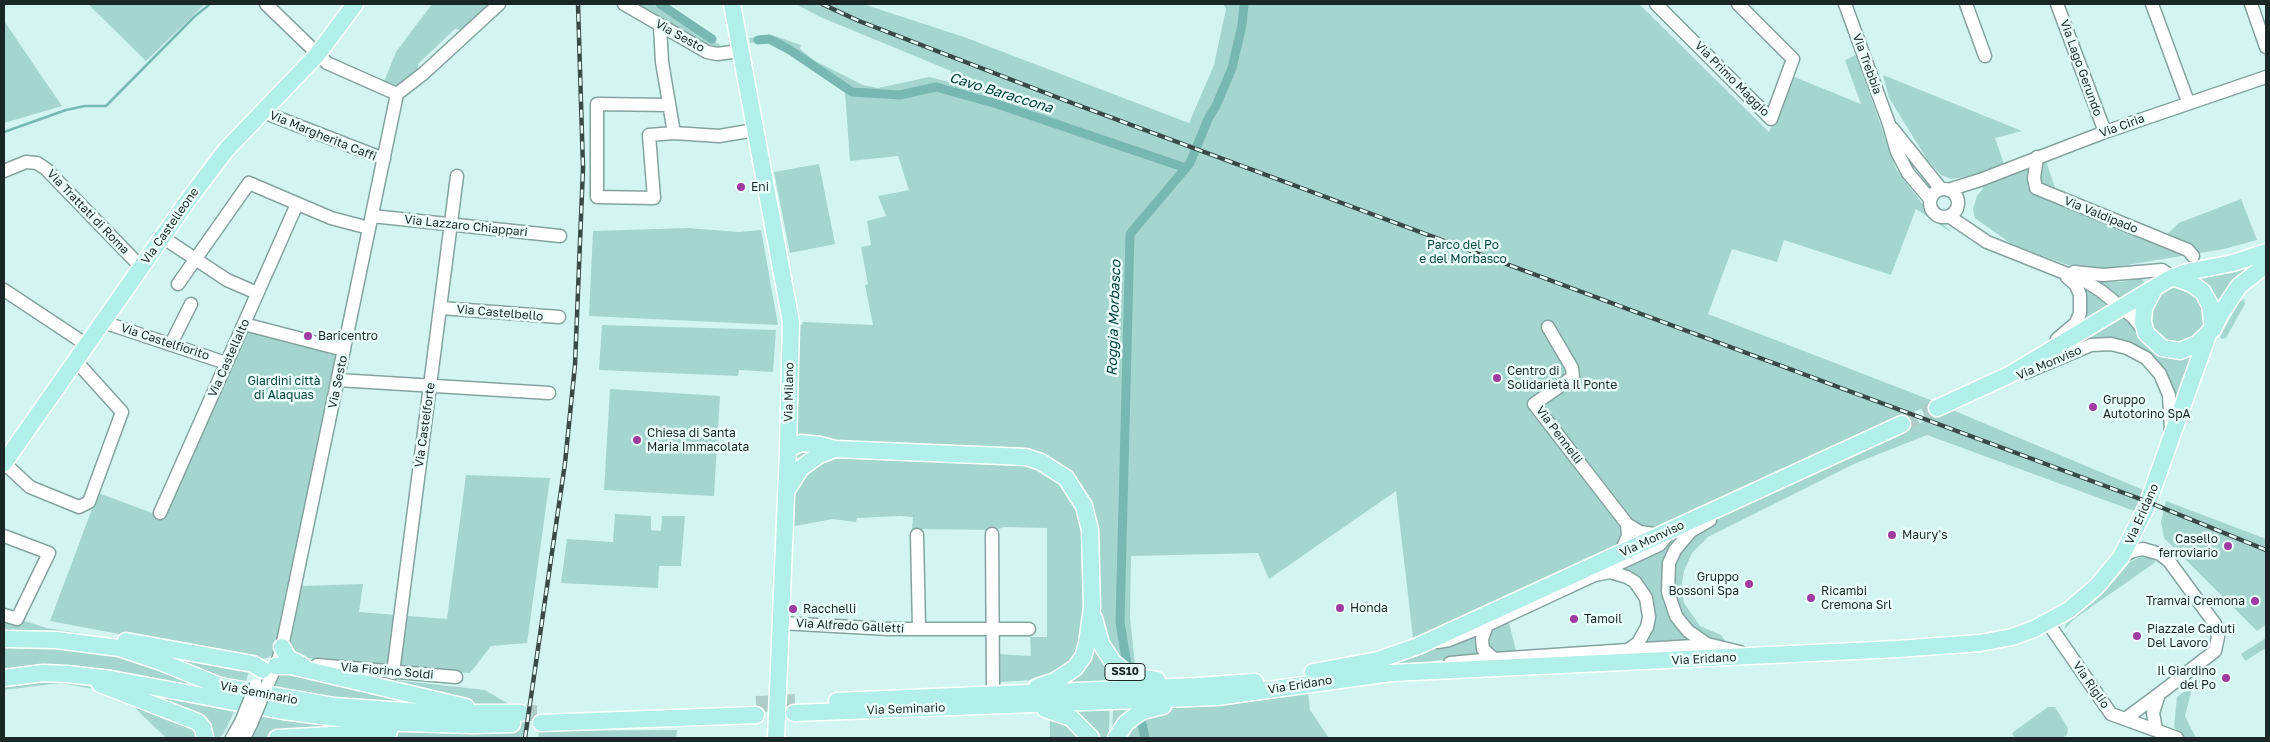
<!DOCTYPE html>
<meta charset="utf-8">
<style>
body{margin:0}
#map{position:relative;width:2270px;height:742px;overflow:hidden;background:#d3f5f1;font-family:"Golos Text",sans-serif}
canvas{display:block}
.frame{position:absolute;inset:0;border:5px solid #1b2726;pointer-events:none}
</style>
<div id="map">
<canvas width="2270" height="742"></canvas>
<div class="frame"></div>
</div>
<script>
const ctx = document.querySelector('canvas').getContext('2d');
ctx.lineJoin = 'round';
function fill(path, color) {
  ctx.fillStyle = color;
  ctx.fill(path, 'evenodd');
}
function poly(rows) {
  const path = new Path2D();
  for (const r of rows) {
    if (r.length === 3) {
      path.moveTo(r[0] + r[2], r[1]);
      path.arc(r[0], r[1], r[2], 0, 2 * Math.PI);
      continue;
    }
    path.moveTo(r[0], r[1]);
    for (let i = 2; i < r.length; i += 2) path.lineTo(r[i], r[i + 1]);
  }
  return path;
}
function strokePath(path, color, width, dash) {
  ctx.strokeStyle = color;
  ctx.lineWidth = width;
  ctx.lineCap = dash ? 'butt' : 'round';
  ctx.setLineDash(dash || []);
  ctx.stroke(path);
}
function drawText(font, color, halo, rows, align = 'center') {
  ctx.font = font + ' "Golos Text",sans-serif';
  ctx.lineWidth = 5;
  ctx.setLineDash([]);
  ctx.textBaseline = 'middle';
  ctx.strokeStyle = halo;
  ctx.fillStyle = color;
  for (const [text, x, y, turn = 0] of rows) {
    ctx.save();
    ctx.translate(x, y);
    ctx.rotate((+turn || 0) * Math.PI / 180);
    ctx.textAlign = isNaN(turn) ? turn : align;
    if (halo) ctx.strokeText(text, 0, 0);
    ctx.fillText(text, 0, 0);
    ctx.restore();
  }
}
const green = poly([
 [88,4,205,4,146,61],
 [432,4,493,4,469,22,463,30,455,29,418,64,418,74,399,87,383,84,396,52],
 [632,4,653,4,705,37,719,44,723,51,707,49],
 [796,4,863,4,964,37,1189,123,1214,65,1226,9,1223,4,1639,4,1769,132,1792,76,1861,104,1845,60,1856,55,1896,169,1924,206,1952,233,1916,209,1891,275,1784,240,1777,262,1732,249,1708,314,1936,402,1413,638,1396,491,1269,579,1258,553,1131,556,1130,617,1136,674,1148,707,1308,692,1310,710,1329,738,1112,738,1114,681,1110,681,1109,738,1050,738,1049,679,999,682,998,654,1031,656,1030,637,1047,637,1047,528,1005,527,995,530,912,529,913,517,900,516,857,518,856,522,832,519,785,528,791,322,802,325,803,322,873,325,865,285,868,284,861,247,871,245,867,221,886,216,878,196,909,190,898,156,850,161,845,92,837,83,770,41,750,43,749,38,772,35,801,45,800,49,815,61,863,85,878,88,929,77,949,82,951,71,818,16],
 [4,21,62,106,4,123],
 [1883,75,2022,131,1995,138,2007,173,2045,158,2056,191,2166,235,2179,223,2241,199,2257,240,2224,249,2103,269,2068,265,2013,245,1975,218,1973,209,1977,196,1983,189,1977,175,1951,179,1941,175,1928,161,1889,98],
 [819,164,835,244,790,253,774,172],
 [688,228,739,232,761,230,778,325,589,316,593,231],
 [2266,256,2217,307,2196,279],
 [2142,278,2146,286,2122,303,2095,282,2121,282],
 [2177,315,28],
 [2086,290,2112,307,2085,321,2087,307,2084,292],
 [2244,299,2245,304,2226,338,2222,339,2220,337,2239,302],
 [2120,316,2129,321,2145,342,2198,351,2175,413,2173,396,2133,346,2060,352],
 [244,325,342,351,322,459,273,654,267,658,257,660,50,621,98,493,158,515],
 [602,325,776,330,773,372,739,370,738,376,599,370],
 [610,389,720,396,714,496,604,490],
 [1950,409,2153,494,2140,513,1927,435,1856,463,1708,537,1692,553,1684,571,1681,588,1684,603,1700,626,1721,635,1730,647,1639,648,1652,602,1647,588,1636,577,1610,570],
 [466,475,550,478,527,643,491,646,470,673,401,668,287,656,302,586,363,584,359,612,447,619],
 [2166,501,2266,539,2266,625,2257,631,2164,538,2161,522],
 [615,514,651,516,651,530,661,531,662,516,685,516,681,566,659,566,658,588,561,583,567,539,613,542],
 [2141,557,2150,558,2156,562,2074,619,2064,630,2066,624,2101,596,2130,562],
 [1508,619,1517,654,1498,655,1487,647,1488,630],
 [21,620,47,628,79,633,4,632,4,621],
 [1475,634,1480,652,1478,655,1348,673,1415,652,1444,647],
 [2266,638,2266,648,2245,661,2241,654],
 [4,646,92,651,122,657,141,661,214,690,4,672],
 [150,651,250,668,245,685,226,681],
 [287,668,485,690,512,706,527,707,523,738,249,738,276,673],
 [2214,668,2216,672,2192,689,2185,716,2196,738,2183,738,2174,727,2177,697],
 [33,682,70,682,100,689,188,723,202,738,166,738,135,708,99,690,60,683,4,690,4,686],
 [127,688,177,700,234,712,224,733,219,738,212,738],
 [2048,707,2055,707,2068,728,2067,735,2062,738,2015,738,2012,733],
 [677,730,676,738,538,738,539,731]
]);
const stream = poly([
 [4,132,66,110,85,106,106,106,194,17,210,4]
]);
const canal = poly([
 [660,4,712,39],
 [758,40,769,39,790,50,852,92,900,95,936,87,997,104,1186,168],
 [1127,664,1120,622,1130,234,1190,163,1208,119,1216,106,1232,68,1242,25,1244,4],
 [1142,724,1145,738]
]);
const majorTunnel = poly([
 [1902,424,1937,408],
 [756,704,795,702],
 [521,713,542,713]
]);
const minor = poly([
 [266,4,327,63,397,94],
 [624,4,707,52,717,54,740,51],
 [1656,4,1771,119,1793,59,1738,4],
 [1845,4,1889,124,1897,152,1908,173,1930,199],
 [1966,4,1985,56],
 [2057,4,2105,132],
 [2152,4,2188,102],
 [2251,4,2266,47],
 [660,26,662,62,674,133],
 [669,105,597,104,597,197,654,198,649,135,674,133,719,136,755,130],
 [263,112,384,159],
 [1892,128,1941,189],
 [2037,157,2034,178,2036,188,2188,250,2193,256],
 [4,171,26,162,37,163,46,169,141,267],
 [1944,203,14],
 [1948,190,1980,180,2105,132,2266,77],
 [372,216,560,236],
 [1950,217,1987,242,2085,281,2101,291,2133,317,2145,332],
 [162,237,227,280,257,293],
 [2074,272,2103,275,2162,270,2173,277],
 [178,284,249,183,331,218,369,228],
 [4,290,87,345],
 [441,308,559,317],
 [103,322,226,363],
 [244,324,344,350],
 [1548,327,1572,368,1573,377,1534,404,1627,524,1640,532,1661,535],
 [2057,339,2076,323,2080,313,2080,295,2076,285,2067,277],
 [171,344,191,304],
 [2024,373,2091,345,2111,344,2127,348,2146,358,2160,374,2169,395,2171,430],
 [338,380,549,393],
 [4,463,30,487,79,507,89,502,122,412,76,361],
 [160,513,297,204],
 [1710,520,1691,531,1675,550,1669,563,1668,592,1676,616,1688,631,1707,644,1740,652],
 [992,534,993,689],
 [917,535,919,629],
 [4,536,49,553,17,619,4,615],
 [1620,554,1628,536,1627,524],
 [2121,557,2133,551,2143,549,2160,554,2169,561,2215,624,2218,637,2215,651,2159,694,2153,713,2156,729],
 [1595,575,1610,572,1627,577,1635,582,1646,598,1649,617,1647,627,1638,643,1628,650,1494,659,1483,649,1482,639,1487,625,1659,545,1670,532],
 [781,623,889,629,1029,629],
 [2048,623,2111,714,2177,738],
 [1438,642,1449,640,1487,625],
 [1628,650,1710,645],
 [1450,663,1494,659],
 [317,665,456,677],
 [393,673,457,176],
 [266,688,276,666,282,647,397,94,424,73,499,4],
 [2125,719,2159,694],
 [232,738,241,722],
 [244,738,251,724]
]);
const major = poly([
 [732,4,791,322,788,449,776,738],
 [2173,277,2192,284,2203,292,2210,305,2213,329],
 [2154,289,2144,308,2143,322,2146,333,2162,348,2180,351,2197,344,2213,329,2221,313,2239,286,2266,265],
 [1937,408,2009,375,2169,279,2187,272,2233,263,2266,252],
 [788,449,801,443,820,445,835,449,1026,457,1041,462,1066,478,1084,506,1090,530,1092,608,1087,643,1083,657,1075,668,1055,681,1037,687],
 [4,463,189,199,226,150,317,55,355,4],
 [787,490,801,468,819,455,835,449],
 [1094,618,1101,644,1113,662,1124,671,1136,677,1157,680],
 [4,639,56,640,119,648,161,662,220,686,334,706,434,713,521,713],
 [126,641,253,664,263,670],
 [282,647,288,658,302,665],
 [276,666,291,666,466,707],
 [1313,672,1378,660,1418,646,1902,424],
 [4,678,43,673,67,674,111,679,283,711,369,722,473,725,512,724],
 [100,684,198,722,203,728,205,738],
 [837,701,1197,686,1255,682],
 [1045,709,1071,718,1091,738],
 [794,713,1217,697,1391,673,1897,649,1980,643,2012,637,2034,629,2069,610,2097,586,2121,557,2146,508,2209,332],
 [541,723,756,715],
 [277,738,389,732],
 [1116,738,1126,723,1135,716,1142,711,1163,706]
]);
const rail = poly([
 [822,4,859,21,1064,100,2143,500,2266,550],
 [525,738,565,463,575,365,583,168,578,4]
]);
const minorBridge = poly([
 [241,722,256,685],
 [251,724,266,688]
]);
const markers = [
 [741,187,5,"#9f3ba1"],
 [308,336,5,"#9f3ba1"],
 [1497,378,5,"#9f3ba1"],
 [2093,407,5,"#9f3ba1"],
 [637,440,5,"#9f3ba1"],
 [1892,535,5,"#9f3ba1"],
 [2228,546,5,"#9f3ba1"],
 [1749,584,5,"#9f3ba1"],
 [1811,598,5,"#9f3ba1"],
 [2255,601,5,"#9f3ba1"],
 [1340,608,5,"#9f3ba1"],
 [793,609,5,"#9f3ba1"],
 [1574,619,5,"#9f3ba1"],
 [2137,636,5,"#9f3ba1"],
 [2226,678,5,"#9f3ba1"]
];
const shields = [
 [1125,672,40]
];
const shieldNames = [
 ["SS10",1125,672]
];
const streetNames = [
 ["Via Sesto",680,36,29],
 ["Via Trebbia",1867,64,70],
 ["Via Lago Gerundo",2081,68,70],
 ["Via Primo Maggio",1732,79,45],
 ["Via Ciria",2122,126,-20],
 ["Via Margherita Caffi",323,136,22],
 ["Via Trattati di Roma",88,212,46],
 ["Via Valdipado",2101,215,22],
 ["Via Castelleone",170,226,-55],
 ["Via Lazzaro Chiappari",466,226,6],
 ["Via Castelbello",500,313,5],
 ["Via Castelfiorito",165,342,18],
 ["Via Castellalto",229,358,-66],
 ["Via Monviso",2049,363,-23],
 ["Via Sesto",338,382,-78],
 ["Via Milano",789,392,-89],
 ["Via Castelforte",425,425,-82],
 ["Via Pennelli",1559,435,53],
 ["Via Eridano",2142,514,-66],
 ["Via Monviso",1652,539,-25],
 ["Via Alfredo Galletti",850,626,3],
 ["Via Eridano",1704,659,-3],
 ["Via Fiorino Soldi",387,671,5],
 ["Via Eridano",1300,685,-9],
 ["Via Riglio",2091,685,55],
 ["Via Seminario",259,693,11],
 ["Via Seminario",906,709,-2]
];
const poiNames = [
 ["Eni",751,187],
 ["Baricentro",318,336],
 ["Centro di",1507,371],
 ["Solidarietà Il Ponte",1507,385],
 ["Gruppo",2103,400],
 ["Autotorino SpA",2103,414],
 ["Chiesa di Santa",647,433],
 ["Maria Immacolata",647,447],
 ["Maury's",1902,535],
 ["Casello",2218,539,"right"],
 ["ferroviario",2218,553,"right"],
 ["Gruppo",1739,577,"right"],
 ["Bossoni Spa",1739,591,"right"],
 ["Ricambi",1821,591],
 ["Cremona Srl",1821,605],
 ["Tramvai Cremona",2245,601,"right"],
 ["Honda",1350,608],
 ["Racchelli",803,609],
 ["Tamoil",1584,619],
 ["Piazzale Caduti",2147,629],
 ["Del Lavoro",2147,643],
 ["Il Giardino",2216,671,"right"],
 ["del Po",2216,685,"right"]
];
const parkNames = [
 ["Parco del Po",1463,245],
 ["e del Morbasco",1463,259],
 ["Giardini città",284,381],
 ["di Alaquas",284,395]
];
const waterNames = [
 ["Cavo Baraccona",1001,93,17],
 ["Roggia Morbasco",1114,318,-88]
];
fill(green, '#a5d5cf');
strokePath(stream, '#77b9b2', 2.5);
strokePath(canal, '#77b9b2', 9);
strokePath(majorTunnel, '#aeccc8', 16, [16, 8]);
strokePath(minor, '#84a39f', 15);
strokePath(major, '#fff', 19);
strokePath(minor, '#fff', 12);
strokePath(major, '#b1efe9', 16);
strokePath(rail, '#3a4948', 4.5);
strokePath(rail, '#ebfffc', 2.5, [8]);
strokePath(minorBridge, '#84a39f', 15, []);
strokePath(minorBridge, '#fff', 12);
for (const [x, y, r, color] of markers) {
  const dot = new Path2D();
  dot.arc(x, y, r, 0, 2 * Math.PI);
  ctx.fillStyle = color;
  ctx.fill(dot);
  strokePath(dot, '#ebfffc', 2);
}
for (const [x, y, w] of shields) {
  const box = new Path2D();
  box.roundRect(x - w / 2, y - 8.5, w, 17, 4);
  ctx.fillStyle = '#ebfffc';
  ctx.fill(box);
  strokePath(box, '#1b2726', 1);
}
drawText('bold 11px', '#1b2726', null, shieldNames);
drawText('12px', '#1b2726', '#ebfffc', streetNames);
drawText('12px', '#1b2726', '#ebfffc', poiNames, 'left');
drawText('12px', '#054540', '#ebfffc', parkNames);
drawText('italic 14px', '#00403c', '#ebfffc', waterNames);
</script>
